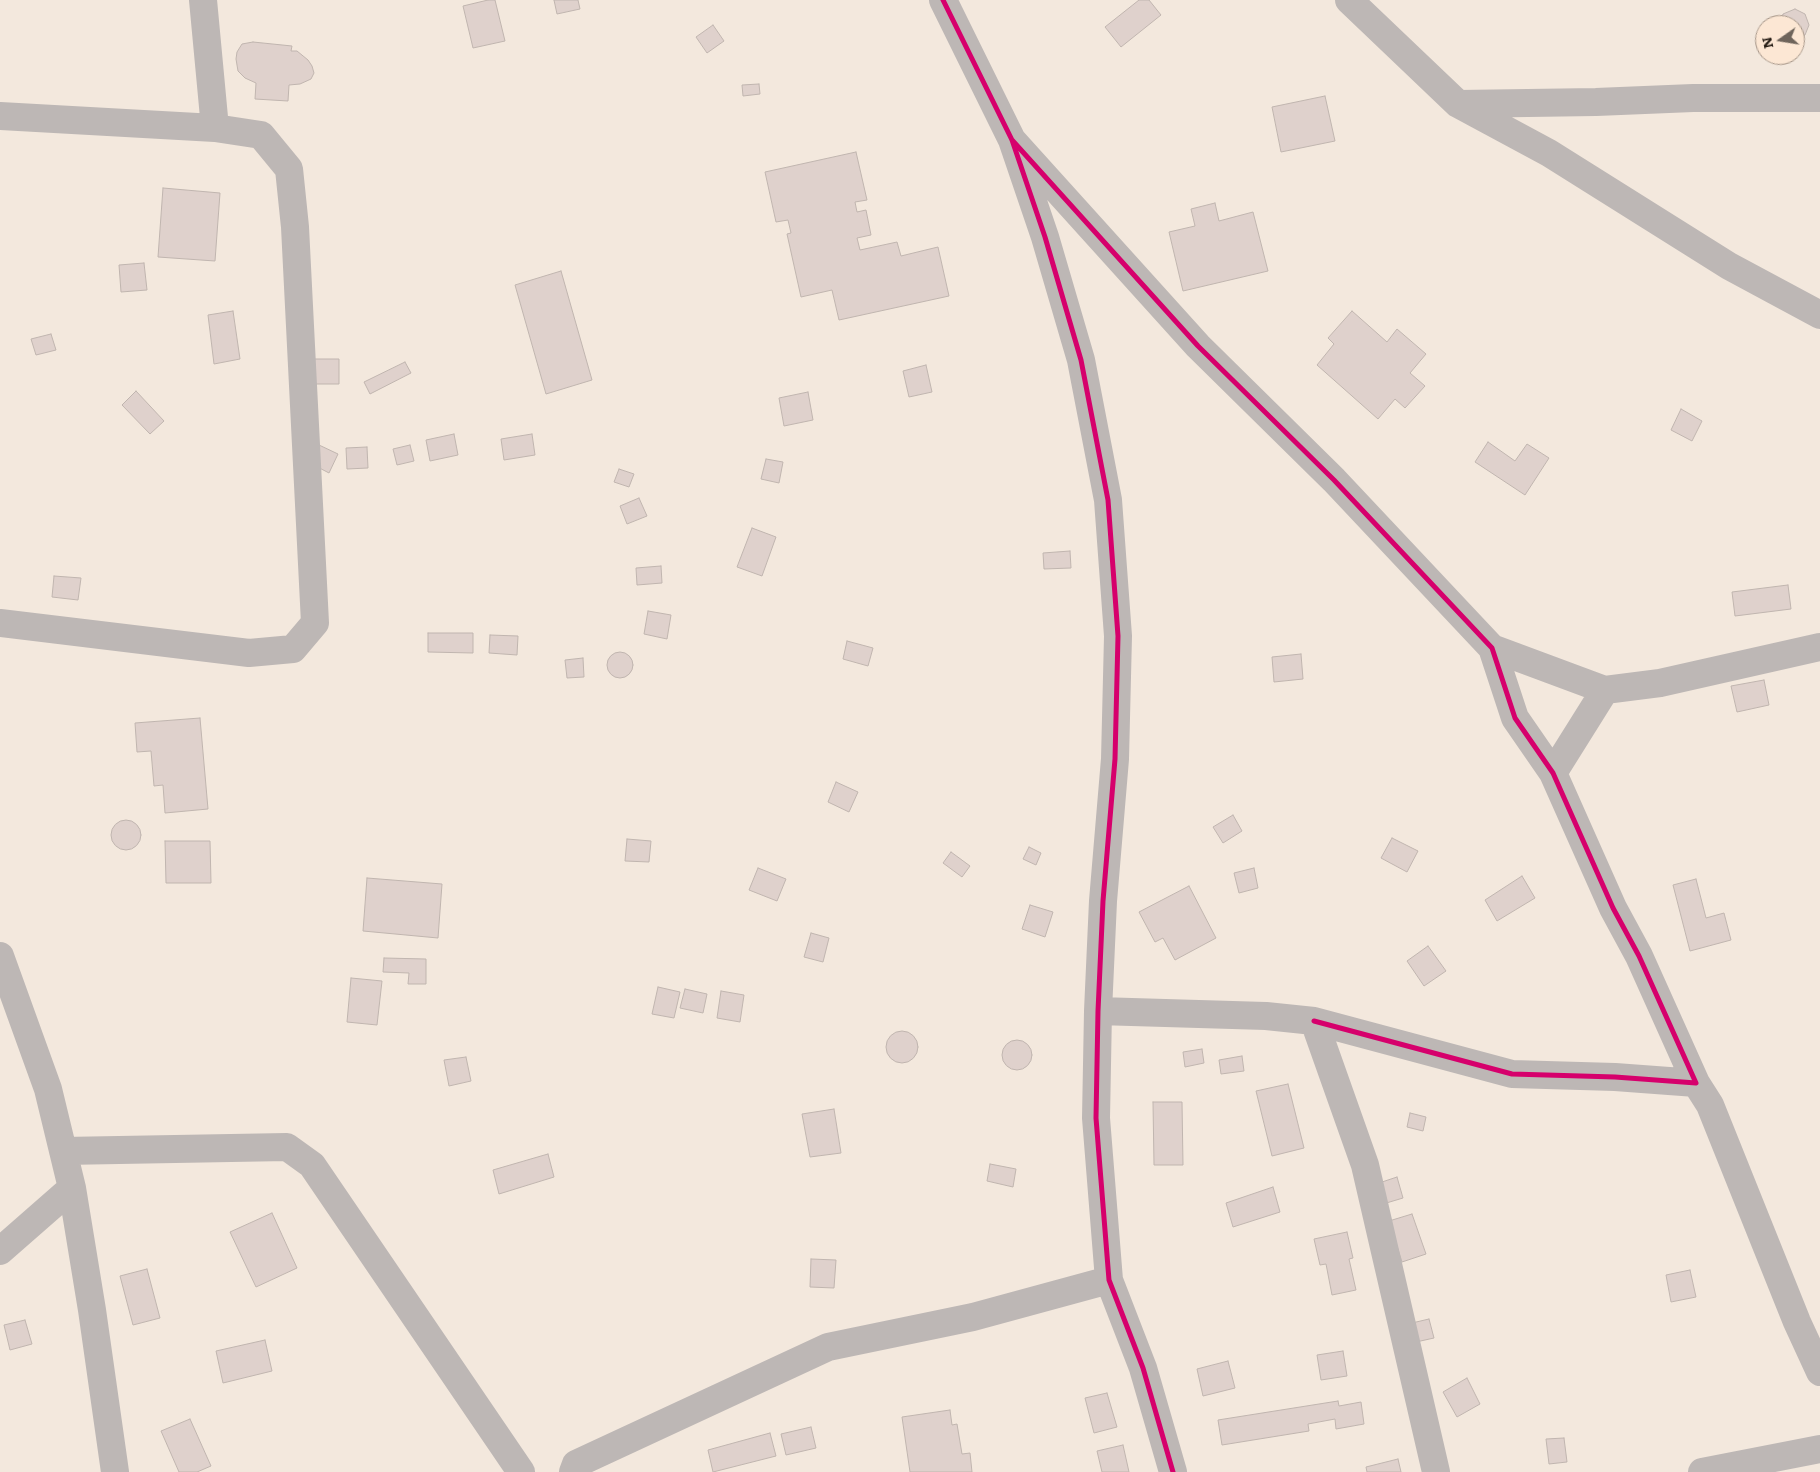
<!DOCTYPE html>
<style>
body{margin:0}
#map{position:relative;width:1820px;height:1472px;overflow:hidden;background:#f3e8dd;font-family:Literata,serif}
canvas{display:block}
.north{position:absolute;left:1755px;top:15px;width:50px;height:50px;box-sizing:border-box;background:#fce7d4;border:1px solid #a69688;border-radius:50%;rotate:257deg;font-size:14px;font-weight:700;line-height:20px;text-align:center;color:#261d15}
.north::after{content:'';display:block;margin:auto;width:18px;height:22px;background:#6e645b;clip-path:polygon(50% 0,100% 100%,50% 72%,0 100%)}
</style>
<div id="map">
<canvas width="1820" height="1472"></canvas>
<div class="north">N</div>
</div>
<script>
const ctx = document.querySelector('canvas').getContext('2d');
ctx.lineJoin = 'round';
function fill(path, color) {
  ctx.fillStyle = color;
  ctx.fill(path, 'evenodd');
}
function poly(rows) {
  const path = new Path2D();
  for (const r of rows) {
    if (r.length === 3) {
      path.moveTo(r[0] + r[2], r[1]);
      path.arc(r[0], r[1], r[2], 0, 2 * Math.PI);
      continue;
    }
    path.moveTo(r[0], r[1]);
    for (let i = 2; i < r.length; i += 2) path.lineTo(r[i], r[i + 1]);
  }
  return path;
}
function strokePath(path, color, width, dash) {
  ctx.strokeStyle = color;
  ctx.lineWidth = width;
  ctx.lineCap = dash ? 'butt' : 'round';
  ctx.setLineDash(dash || []);
  ctx.stroke(path);
}
const building = poly([
 [488,0,495,0,505,41,473,48,463,6,488,0],
 [554,0,578,0,580,9,557,14,554,0],
 [1139,0,1149,0,1161,15,1121,47,1105,27,1139,0],
 [1795,9,1805,14,1809,25,1805,35,1795,39,1795,25,1780,24,1783,14,1795,9],
 [713,25,724,41,707,53,696,37,713,25],
 [253,42,292,46,291,51,297,51,308,60,312,66,314,73,311,79,300,84,289,85,288,101,255,99,256,83,245,78,238,71,236,59,237,52,242,44,253,42],
 [759,84,760,94,743,96,742,85,759,84],
 [1325,96,1335,141,1281,152,1272,107,1325,96],
 [856,152,867,200,855,202,857,212,866,210,871,235,857,238,860,250,897,242,901,256,938,247,949,296,839,320,832,290,801,297,787,234,791,233,788,220,776,222,765,172,856,152],
 [163,188,220,193,215,261,158,257,163,188],
 [1215,203,1219,221,1253,212,1268,271,1183,291,1169,232,1195,226,1191,209,1215,203],
 [144,263,147,290,121,292,119,265,144,263],
 [561,271,592,380,546,394,515,285,561,271],
 [233,311,240,359,214,364,208,315,233,311],
 [1352,311,1387,342,1397,329,1426,354,1410,373,1425,386,1405,408,1395,399,1378,419,1317,365,1334,344,1328,338,1352,311],
 [51,334,56,350,36,355,31,339,51,334],
 [305,359,339,359,339,384,304,384,305,359],
 [405,362,411,373,370,394,364,382,405,362],
 [926,365,932,392,909,397,903,371,926,365],
 [136,391,164,421,150,434,122,405,136,391],
 [808,392,813,420,784,426,779,398,808,392],
 [1681,409,1702,421,1692,441,1671,430,1681,409],
 [454,434,458,455,430,461,426,440,454,434],
 [532,434,535,455,504,460,501,439,532,434],
 [1488,442,1515,461,1527,444,1549,458,1525,495,1475,462,1488,442],
 [319,445,338,454,329,473,310,463,319,445],
 [410,445,414,461,397,465,393,449,410,445],
 [367,447,368,468,347,469,346,448,367,447],
 [766,459,783,462,779,483,761,479,766,459],
 [619,469,634,474,629,487,614,482,619,469],
 [639,498,647,516,627,524,620,506,639,498],
 [752,528,776,537,762,576,737,567,752,528],
 [1070,551,1071,568,1044,569,1043,553,1070,551],
 [661,566,662,583,637,585,636,568,661,566],
 [54,576,81,578,78,600,52,597,54,576],
 [1788,585,1791,609,1735,616,1732,592,1788,585],
 [648,611,671,615,667,639,644,634,648,611],
 [428,633,473,633,473,653,428,652,428,633],
 [490,635,518,636,517,655,489,653,490,635],
 [847,641,873,648,868,666,843,659,847,641],
 [620,665,13],
 [1301,654,1303,679,1274,682,1272,657,1301,654],
 [583,658,584,677,567,678,565,660,583,658],
 [1764,680,1769,705,1737,712,1731,686,1764,680],
 [200,718,208,809,165,813,163,785,154,786,151,751,137,752,135,723,200,718],
 [836,782,858,792,849,812,828,802,836,782],
 [1233,815,1242,831,1223,843,1213,827,1233,815],
 [126,835,15],
 [1392,838,1418,851,1407,872,1381,858,1392,838],
 [627,839,651,841,649,862,625,861,627,839],
 [165,841,210,841,211,883,166,883,165,841],
 [1029,847,1041,853,1036,865,1023,859,1029,847],
 [951,852,970,866,962,877,943,863,951,852],
 [758,868,786,879,777,901,749,890,758,868],
 [1254,868,1258,888,1239,893,1234,873,1254,868],
 [1522,876,1535,898,1497,921,1485,900,1522,876],
 [367,878,442,884,438,938,363,931,367,878],
 [1696,879,1706,918,1724,913,1731,940,1690,951,1673,885,1696,879],
 [1189,886,1216,938,1175,960,1163,938,1155,942,1139,912,1189,886],
 [1030,905,1053,912,1045,937,1022,929,1030,905],
 [811,933,829,938,823,962,804,957,811,933],
 [1428,946,1446,971,1424,986,1407,961,1428,946],
 [384,958,426,959,426,984,408,984,409,973,383,972,384,958],
 [351,978,382,981,377,1025,347,1022,351,978],
 [658,987,680,992,674,1018,652,1014,658,987],
 [685,989,707,994,703,1013,680,1008,685,989],
 [721,991,744,995,740,1022,717,1018,721,991],
 [902,1047,16],
 [1017,1055,15],
 [1202,1049,1204,1063,1185,1067,1183,1052,1202,1049],
 [1242,1056,1244,1071,1221,1074,1219,1060,1242,1056],
 [466,1057,471,1081,449,1086,444,1060,466,1057],
 [1288,1084,1304,1148,1272,1156,1256,1091,1288,1084],
 [1153,1102,1182,1102,1183,1165,1154,1165,1153,1102],
 [834,1109,841,1153,810,1157,802,1114,834,1109],
 [1410,1113,1426,1117,1423,1131,1407,1127,1410,1113],
 [548,1154,554,1177,499,1194,493,1170,548,1154],
 [990,1164,1016,1169,1013,1187,987,1181,990,1164],
 [1397,1177,1403,1198,1383,1204,1376,1184,1397,1177],
 [1273,1187,1280,1212,1233,1227,1226,1203,1273,1187],
 [272,1213,297,1268,256,1287,230,1232,272,1213],
 [1412,1214,1426,1254,1402,1262,1389,1221,1412,1214],
 [1347,1232,1353,1258,1349,1259,1356,1290,1332,1295,1326,1264,1320,1265,1314,1239,1347,1232],
 [811,1259,836,1260,834,1288,810,1287,811,1259],
 [147,1269,160,1318,133,1325,120,1276,147,1269],
 [1690,1270,1696,1297,1671,1302,1666,1275,1690,1270],
 [1429,1319,1434,1338,1416,1342,1412,1323,1429,1319],
 [25,1320,32,1344,10,1350,4,1325,25,1320],
 [265,1340,272,1371,223,1383,216,1351,265,1340],
 [1343,1351,1347,1376,1321,1380,1317,1355,1343,1351],
 [1228,1361,1235,1388,1203,1396,1197,1369,1228,1361],
 [1467,1378,1480,1404,1457,1417,1443,1392,1467,1378],
 [1107,1393,1117,1427,1094,1433,1085,1398,1107,1393],
 [1338,1401,1339,1406,1361,1402,1364,1424,1336,1429,1335,1419,1308,1424,1309,1431,1222,1445,1218,1420,1338,1401],
 [950,1410,952,1425,957,1424,962,1454,970,1453,972,1472,910,1472,902,1417,950,1410],
 [190,1419,211,1466,197,1472,179,1472,161,1431,190,1419],
 [811,1427,816,1448,786,1455,781,1434,811,1427],
 [770,1433,776,1456,713,1472,708,1450,770,1433],
 [1564,1438,1567,1462,1549,1464,1546,1439,1564,1438],
 [1123,1445,1129,1472,1102,1472,1097,1451,1123,1445],
 [1398,1459,1401,1472,1367,1472,1366,1467,1398,1459]
]);
const street = poly([
 [203,0,215,128],
 [943,0,1012,140,1045,237,1081,360,1108,500,1118,636,1115,759,1103,901,1098,1011,1096,1118,1109,1280,1143,1368,1173,1472],
 [1349,0,1458,104,1549,153,1729,266,1820,315],
 [1459,104,1596,102,1693,98,1820,98],
 [0,116,215,128,261,135,289,169,295,227,315,623,293,649,249,653,0,623],
 [1012,140,1198,346,1334,480,1492,648,1515,718,1553,773,1613,908,1639,956,1696,1083,1615,1077,1512,1074,1314,1021],
 [1492,648,1605,690],
 [1553,773,1605,690,1660,683,1820,647],
 [0,956,48,1089,72,1188,92,1310,115,1472],
 [1098,1011,1266,1016,1314,1021,1365,1165,1436,1472],
 [1696,1083,1710,1105,1797,1322,1820,1372],
 [63,1151,287,1147,312,1165,521,1472],
 [0,1251,72,1188],
 [573,1472,576,1464,828,1347,973,1317,1109,1280],
 [1702,1472,1820,1449]
]);
const cycleway = poly([
 [943,0,1012,140,1045,237,1081,360,1108,500,1118,636,1115,759,1103,901,1098,1011,1096,1118,1109,1280,1143,1368,1173,1472],
 [1012,140,1198,346,1334,480,1492,648,1515,718,1553,773,1613,908,1639,956,1696,1083,1615,1077,1512,1074,1314,1021]
]);
fill(building, '#dfd1cc');
strokePath(building, '#c0b5af', 1);
strokePath(street, '#bdb7b5', 28);
strokePath(cycleway, '#d6006c', 5);
</script>
